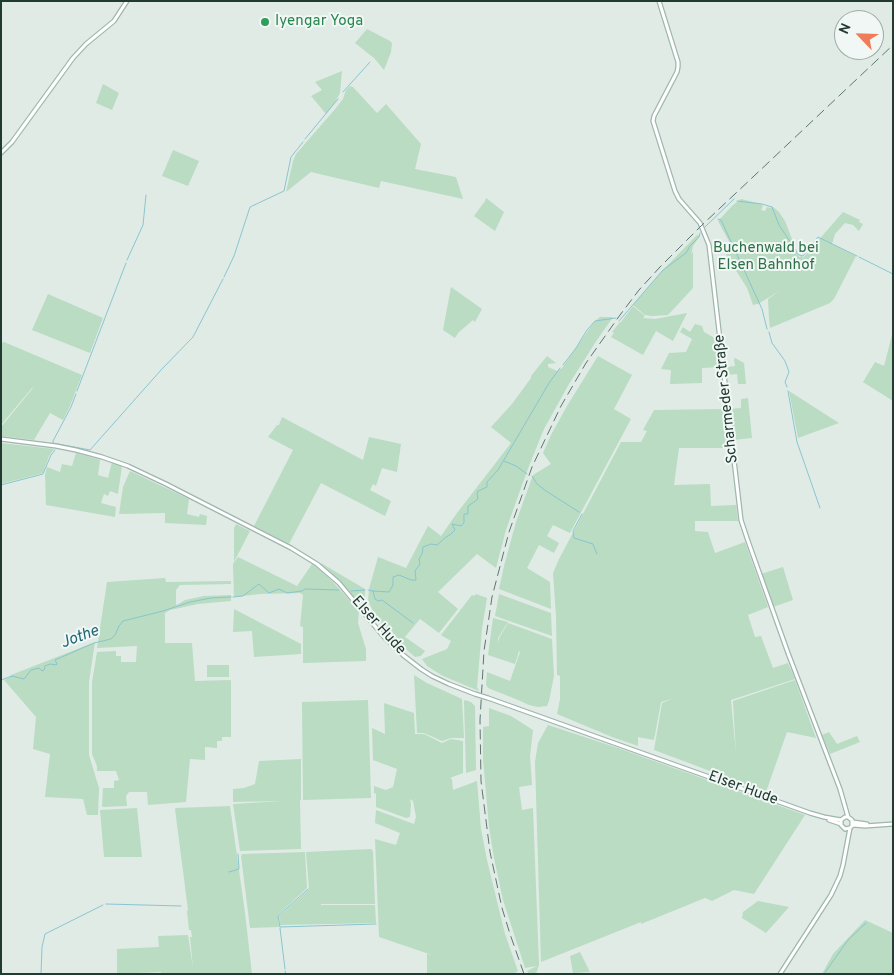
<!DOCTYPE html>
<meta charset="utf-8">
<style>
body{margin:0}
#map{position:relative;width:894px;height:975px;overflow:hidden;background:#e0ebe6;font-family:Overpass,sans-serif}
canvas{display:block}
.frame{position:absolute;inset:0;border:2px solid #213b33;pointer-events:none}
.north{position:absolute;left:834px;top:10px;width:50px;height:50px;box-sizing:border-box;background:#f1f7f4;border:1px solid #9eaca7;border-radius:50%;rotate:294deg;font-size:14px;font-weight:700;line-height:20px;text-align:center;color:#213b33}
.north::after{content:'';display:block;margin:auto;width:18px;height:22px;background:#ef7d5a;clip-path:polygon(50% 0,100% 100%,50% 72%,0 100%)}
</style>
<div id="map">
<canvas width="894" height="975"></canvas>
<div class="frame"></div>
<div class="north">N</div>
</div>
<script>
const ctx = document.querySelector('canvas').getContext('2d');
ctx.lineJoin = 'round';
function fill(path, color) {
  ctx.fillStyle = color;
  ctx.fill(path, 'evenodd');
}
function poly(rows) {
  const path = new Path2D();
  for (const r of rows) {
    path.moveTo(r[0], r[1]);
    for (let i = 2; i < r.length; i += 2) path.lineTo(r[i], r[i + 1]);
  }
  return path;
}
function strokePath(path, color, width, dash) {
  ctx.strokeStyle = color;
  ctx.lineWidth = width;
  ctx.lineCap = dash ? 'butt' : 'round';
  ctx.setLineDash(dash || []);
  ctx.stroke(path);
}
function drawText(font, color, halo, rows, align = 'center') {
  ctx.font = font + ' Overpass,sans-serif';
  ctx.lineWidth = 4;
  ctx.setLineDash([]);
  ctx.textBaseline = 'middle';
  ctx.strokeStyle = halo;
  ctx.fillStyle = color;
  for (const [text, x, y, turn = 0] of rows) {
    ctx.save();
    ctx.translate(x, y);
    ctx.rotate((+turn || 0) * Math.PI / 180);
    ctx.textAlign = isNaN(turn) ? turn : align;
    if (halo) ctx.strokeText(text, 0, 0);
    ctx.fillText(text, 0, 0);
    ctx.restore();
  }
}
const green = poly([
 [367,29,390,41,392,43,391,52,384,70,374,58,355,43],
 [342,71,340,93,334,104,326,114,311,96,322,90,315,82],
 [103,84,119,93,112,110,96,103],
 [350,86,353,87,377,113,386,104,421,144,415,169,456,177,463,199,381,181,379,188,311,172,286,192,293,161,296,154,336,108,343,99,346,90],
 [173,150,199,161,188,186,162,176],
 [486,198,504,212,495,231,474,216,485,201],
 [741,199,762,204,762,205,763,206,761,210,765,211,767,207,771,208,772,206,779,212,785,221,799,257,802,256,803,258,843,212,860,220,859,222,863,224,859,231,853,225,845,223,835,234,832,244,856,256,834,299,830,303,770,328,769,319,768,299,781,290,758,304,757,304,753,305,747,288,725,253,733,249,718,221,733,205],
 [697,235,700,236,693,246,691,255,693,251,693,288,668,315,652,316,645,315,633,305,663,270],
 [451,287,482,309,475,322,473,320,458,333,455,338,443,330],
 [48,294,103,318,90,353,32,330],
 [633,306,645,316,643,318,655,319,687,313,673,341,656,331,643,355,611,337,614,333,612,332,620,322,621,322],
 [600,317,613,317,597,340,569,384,544,429,529,466,517,499,506,530,496,568,477,554,438,592,458,609,439,633,420,619,405,637,425,651,421,656,415,657,400,644,377,619,368,601,369,589,378,557,406,568,428,526,441,536,457,513,511,443,491,427,512,404,531,378,531,376,547,356,556,363,548,364,548,367,557,371,562,368,594,322],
 [695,324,702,326,704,332,718,340,721,367,702,368,702,383,670,384,671,370,661,369,669,353,686,352,692,339,680,332,683,327,690,332],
 [893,331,893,401,863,382,875,362,884,366],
 [4,342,82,375,70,406,63,420,50,413,34,440,1,436,1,427,33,388,32,388,1,425,1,343],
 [598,356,632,375,614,409,631,419,570,533,553,525,547,536,559,543,554,553,539,545,527,568,550,582,551,609,499,589,504,566,516,522,533,475,551,464,543,453,551,435,567,406],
 [735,358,744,363,746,384,738,384,737,374,727,375,726,367,735,366,734,360],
 [789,391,839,423,798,438],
 [748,398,752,438,734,440,730,409,741,408,741,399],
 [726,409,730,448,679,448,674,485,710,484,711,506,736,505,738,521,695,521,695,531,708,532,715,553,745,542,768,607,748,615,755,637,761,636,773,668,788,663,795,679,731,700,736,754,733,701,795,680,816,738,787,732,766,792,654,750,662,703,672,699,661,702,654,740,638,737,638,746,612,737,557,714,560,699,560,676,557,675,556,616,553,573,559,559,621,442,641,442,647,431,643,430,654,410],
 [282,417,363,460,369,437,401,444,397,472,382,468,376,486,373,484,370,490,391,501,385,516,321,483,289,544,254,526,293,450,268,437,277,425,279,425],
 [1,443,54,449,49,456,43,473,1,484],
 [76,453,100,460,98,475,108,478,112,462,122,466,118,494,110,491,108,496,104,494,101,503,116,507,115,517,46,505,45,475,47,467,60,472,62,464,72,466],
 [130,471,189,499,187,514,199,517,200,514,207,516,206,525,165,523,165,513,119,514,123,487],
 [236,524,250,531,234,562,234,528],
 [238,557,297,586,312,564,318,568,333,582,359,611,358,623,366,649,366,661,303,663,303,627,300,626,303,595,300,593,260,594,234,597,233,564],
 [321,563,365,589,365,603,361,606,341,583,320,564],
 [783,567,793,600,773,607,761,574],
 [165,578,166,582,231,581,231,584,180,585,176,590,176,604,177,605,185,600,204,596,231,595,231,601,198,604,170,610,165,613,165,643,192,643,195,681,231,680,231,737,222,737,222,741,217,741,217,748,205,747,205,760,190,759,186,802,148,805,147,792,129,792,126,796,127,806,103,807,102,806,103,788,114,788,114,781,119,780,116,771,97,771,97,766,92,754,92,682,97,652,116,651,116,656,121,656,121,662,136,662,137,646,97,648,107,582],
 [476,594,487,598,482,629,477,687,479,691,443,676,427,666,422,659,447,649,451,641,441,635,472,595,474,596],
 [499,594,551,613,552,636,495,616],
 [234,609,301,644,301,654,254,657,252,631,233,632],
 [493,618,508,622,498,638,499,643,499,638,508,623,552,639,554,676,549,701,547,706,538,707,529,705,518,700,488,688,486,685,487,672,510,681,520,652,519,651,515,664,488,655],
 [95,642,89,682,89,755,99,788,98,815,87,815,83,799,45,797,50,754,33,749,36,717,4,680,10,677,11,675],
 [207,665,229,665,229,677,207,677],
 [414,675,427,683,462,699,464,738,451,738,442,741,424,733,417,733],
 [368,700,371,798,303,800,302,702],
 [465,700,471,702,475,706,476,770,466,773,464,701],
 [384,703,414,713,415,734,424,734,442,743,451,739,463,741,463,773,450,778,452,779,453,790,477,781,481,829,487,860,505,934,518,971,513,974,427,974,427,954,432,955,379,937,375,839,396,845,400,833,375,823,376,810,414,824,416,817,413,801,410,799,411,804,410,817,406,818,376,807,376,794,374,793,374,786,386,790,393,787,397,769,373,760,372,728,385,734],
 [489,708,511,716,533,730,530,756,532,785,519,787,522,810,533,808,539,965,536,974,529,974,527,971,537,966,525,968,503,900,494,858,489,827,483,759,483,727,489,726],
 [548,725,618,748,805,815,754,894,734,890,712,901,705,898,641,924,641,922,541,962,535,762,538,743],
 [829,732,837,744,857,736,860,742,830,754,822,735],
 [301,759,301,800,300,800,301,849,240,851,233,804,282,801,233,802,233,789,244,788,255,784,259,761],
 [230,806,245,913,252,974,161,974,161,972,117,974,117,949,159,947,158,936,188,935,193,968,190,937,192,937,191,930,189,930,187,911,188,910,175,809,176,808],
 [137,808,142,857,104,857,100,810],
 [371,849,373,851,375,904,321,904,321,905,375,905,376,923,280,925,279,916,309,889,306,852],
 [305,852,307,888,278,915,279,927,250,928,241,856,242,854],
 [758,901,789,907,766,933,742,918,743,912],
 [865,920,893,933,893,974,822,974,833,954],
 [580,952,590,972,573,973,570,956]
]);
const stream = poly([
 [343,92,370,62],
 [305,139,338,99],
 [737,201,762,204,772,207,779,225,799,255,803,256,818,237,857,256],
 [718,219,721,220,762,309,767,329],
 [705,227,734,199],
 [859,257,893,274],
 [127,260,143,225,146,195],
 [224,277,234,256,250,207,284,191,291,157,303,142],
 [619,321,663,270,686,253,690,246,699,237,700,233],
 [769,332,772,343,785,361,789,372,785,382,787,387],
 [563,365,576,348,587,330,595,321,616,318],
 [77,391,126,263],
 [788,391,797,442,820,508],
 [76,394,71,407,53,441,53,443,90,450,161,370,193,337,223,279],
 [504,461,516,466,527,474],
 [532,476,537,484,546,491,579,512],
 [1,485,43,474,51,455,55,450],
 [582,514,573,531,574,538,593,544,597,554],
 [368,590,373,591,375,599,378,601,382,600,413,623],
 [351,591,365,590],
 [373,591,389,592,393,585,393,577,399,575,411,580,416,580,415,571,420,564,419,559,422,554,423,547,431,544,437,545,446,537,450,535,455,530,452,524,461,526,464,523,464,514,468,514,468,506,477,500,478,498,477,494,478,491,487,487,487,482,498,470,549,383,560,368],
 [233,597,243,596,259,584,269,593,279,589,287,593,302,591,305,589,339,590],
 [1,680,12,676,24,679,31,670,39,668,42,671,44,670,45,666,50,664,56,665,57,664,55,660,94,643,111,639,115,635,119,626,123,621,163,611,190,602,211,598,231,597],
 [229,872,239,869,238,854],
 [308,889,278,916,280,927,376,924],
 [106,904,181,906],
 [280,928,285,969],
 [285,971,286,974],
 [41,974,42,947,45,934,103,905],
 [824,974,848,940,866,923]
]);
const secondary = poly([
 [659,1,678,62,678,67,677,72,654,116,653,121,675,191,679,199,700,223,709,245,741,520,748,541,788,653,840,789,848,817,852,820,852,826,850,828,845,829],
 [1,153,12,142,73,58,86,44,114,21,127,1],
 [1,439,56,446,76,450,102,457,128,466,166,484,291,548,317,564,339,583,384,637,403,655,421,669,432,676,449,684,475,694],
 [488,698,810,813,824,817,841,820],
 [829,820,841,824],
 [853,822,867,824],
 [853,825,865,826,893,824],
 [845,829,841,825,841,820,845,817,848,817],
 [780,974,831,895,840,876,843,865,850,828]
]);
const rail = poly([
 [524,974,510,934,502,908,490,852,481,781,480,720,484,651,492,597,509,532,532,467,561,406,586,363,620,315,639,290,660,267,701,226,893,45]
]);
const secondaryBridge = poly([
 [475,694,488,698]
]);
const markers = [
 [265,22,5,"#2e9e5b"]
];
const leisureNames = [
 ["Iyengar Yoga",275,22]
];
const parkNames = [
 ["Buchenwald bei",766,249],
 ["Elsen Bahnhof",766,266]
];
const streetNames = [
 ["Scharmeder Straße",727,399,-96],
 ["Elser Hude",378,626,48],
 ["Elser Hude",743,789,20]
];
const waterNames = [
 ["Jothe",80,638,-20]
];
fill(green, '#b9dcc2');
strokePath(stream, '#89c5cf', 1);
strokePath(secondary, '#9fb6ae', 5.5);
strokePath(secondary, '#fff', 3);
strokePath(rail, '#5c766f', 1, [10, 5]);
strokePath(secondaryBridge, '#9fb6ae', 5.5, []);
strokePath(secondaryBridge, '#fff', 3);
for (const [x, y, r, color] of markers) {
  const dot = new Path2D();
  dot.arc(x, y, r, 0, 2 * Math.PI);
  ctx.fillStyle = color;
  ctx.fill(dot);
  strokePath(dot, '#f1f7f4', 2);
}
drawText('15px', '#27864d', '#f1f7f4', leisureNames, 'left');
drawText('15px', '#2c7046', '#f1f7f4', parkNames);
drawText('15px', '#213b33', '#f1f7f4', streetNames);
drawText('italic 16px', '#1d6775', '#f1f7f4', waterNames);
</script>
